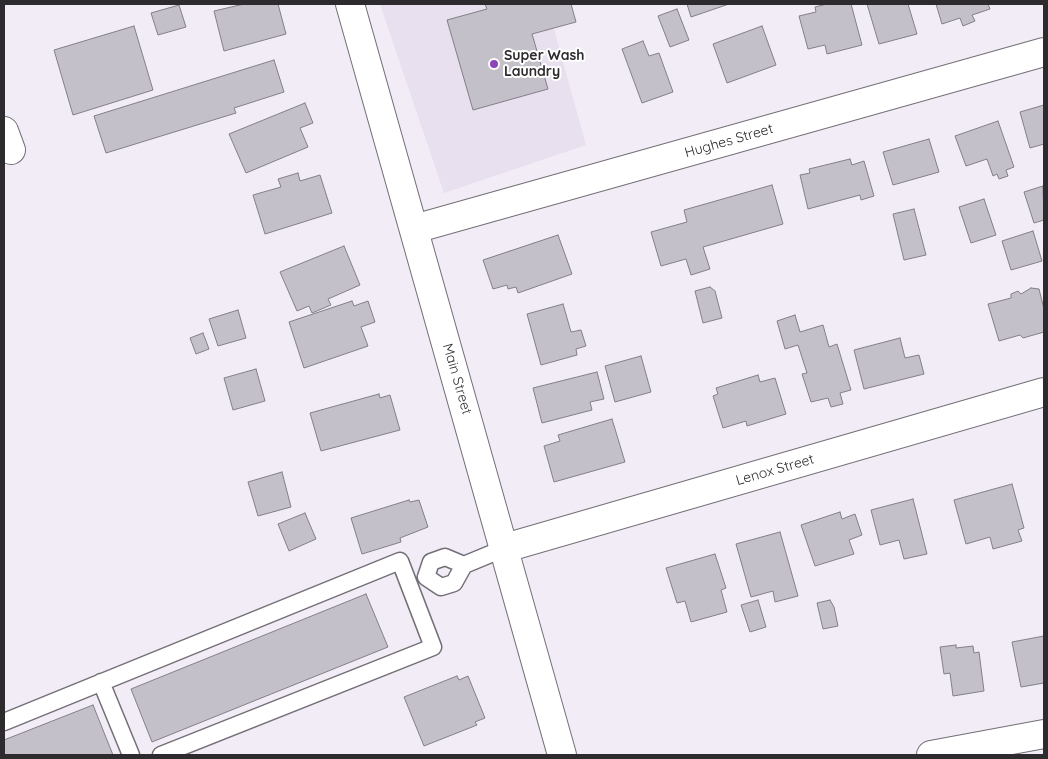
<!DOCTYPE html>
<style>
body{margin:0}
#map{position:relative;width:1048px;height:759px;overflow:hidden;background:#f1ecf5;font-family:Quicksand,sans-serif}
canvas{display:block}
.frame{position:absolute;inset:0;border:5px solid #2d2b2e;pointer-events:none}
</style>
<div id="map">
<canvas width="1048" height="759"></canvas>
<div class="frame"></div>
</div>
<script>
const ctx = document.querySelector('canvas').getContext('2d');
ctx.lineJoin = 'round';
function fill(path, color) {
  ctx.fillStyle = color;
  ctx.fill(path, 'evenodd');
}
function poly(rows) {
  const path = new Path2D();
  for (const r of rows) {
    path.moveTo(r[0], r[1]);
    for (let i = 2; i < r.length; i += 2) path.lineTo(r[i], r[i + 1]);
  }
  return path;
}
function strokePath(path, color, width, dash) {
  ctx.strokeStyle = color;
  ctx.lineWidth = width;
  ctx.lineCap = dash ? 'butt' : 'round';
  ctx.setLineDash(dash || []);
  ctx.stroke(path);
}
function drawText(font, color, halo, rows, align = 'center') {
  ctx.font = font + ' Quicksand,sans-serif';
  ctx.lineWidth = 4;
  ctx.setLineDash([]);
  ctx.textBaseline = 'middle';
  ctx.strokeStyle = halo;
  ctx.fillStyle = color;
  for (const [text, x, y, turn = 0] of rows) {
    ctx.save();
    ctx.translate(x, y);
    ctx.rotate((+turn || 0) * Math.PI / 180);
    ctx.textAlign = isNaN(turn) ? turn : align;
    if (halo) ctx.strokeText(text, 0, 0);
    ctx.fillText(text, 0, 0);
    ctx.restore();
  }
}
const built = poly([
 [380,4,547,4,586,145,444,193]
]);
const building = poly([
 [244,4,278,4,286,34,224,51,214,11,244,4],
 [485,4,571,4,576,22,532,34,548,89,473,110,447,20,487,9,485,4],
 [687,4,729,4,691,17,687,4],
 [827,4,851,4,862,45,827,54,825,45,808,49,799,16,816,12,815,7,827,4],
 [867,4,908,4,917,34,879,44,867,4],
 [936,4,988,4,990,9,972,15,975,21,963,26,960,18,942,24,936,4],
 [179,5,186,27,158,35,151,13,179,5],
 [677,9,689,40,670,47,658,16,677,9],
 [134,26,153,90,73,115,54,50,134,26],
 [762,26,776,65,727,83,713,44,762,26],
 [643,41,649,56,659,53,673,92,642,103,622,49,643,41],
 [274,60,284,92,234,108,236,113,106,153,94,116,274,60],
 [305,103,313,123,300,128,308,147,246,173,229,134,305,103],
 [1044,105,1044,144,1030,148,1020,112,1044,105],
 [998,121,1014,167,1006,170,1008,176,999,179,997,174,993,176,987,159,966,166,955,136,998,121],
 [929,139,939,172,893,185,883,152,929,139],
 [850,159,852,165,864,161,874,196,861,200,860,195,808,209,800,175,810,173,809,169,850,159],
 [298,173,300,181,320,175,332,213,265,234,253,195,281,187,278,179,298,173],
 [772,185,783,224,703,247,710,269,691,275,686,259,661,266,651,232,687,222,684,210,772,185],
 [1043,186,1044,220,1034,223,1024,192,1043,186],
 [984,199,996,235,971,243,959,207,984,199],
 [914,209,926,255,904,260,893,214,914,209],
 [1033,231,1042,261,1011,270,1002,241,1033,231],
 [558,235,572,274,518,293,516,287,508,289,507,285,493,289,483,260,558,235],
 [344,246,360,285,328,299,331,305,312,313,309,306,297,311,280,272,344,246],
 [710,287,715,291,722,318,703,323,695,291,710,287],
 [1031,288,1039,289,1044,309,1044,332,1023,338,1020,335,999,341,988,304,1011,298,1011,294,1018,291,1021,294,1031,288],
 [352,301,354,306,368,301,375,322,361,327,368,346,304,368,289,322,352,301],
 [563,304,571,332,581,330,586,346,576,349,577,355,541,365,527,314,563,304],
 [238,310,246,338,218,346,209,319,238,310],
 [795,315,800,332,823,325,829,347,837,344,851,390,840,393,843,404,831,407,828,398,811,402,802,374,807,373,798,345,785,349,777,321,795,315],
 [203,333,209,349,196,354,190,338,203,333],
 [900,338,905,358,919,355,924,374,864,389,854,350,900,338],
 [641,356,651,392,615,402,605,366,641,356],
 [256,369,265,401,233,410,224,378,256,369],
 [597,372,604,399,590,402,592,410,542,423,533,388,597,372],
 [758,375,760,382,775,378,786,414,747,426,746,421,723,428,713,396,718,394,716,388,758,375],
 [379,394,380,398,390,395,400,430,321,451,310,413,379,394],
 [612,419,625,462,554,482,544,446,560,441,558,435,612,419],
 [282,472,291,507,258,516,248,482,282,472],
 [1012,484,1024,528,1018,530,1022,541,993,549,990,537,966,544,954,500,1012,484],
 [913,499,927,554,904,559,899,540,880,545,871,510,913,499],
 [409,500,410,502,419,500,428,527,400,538,401,542,362,554,351,518,409,500],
 [840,512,842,519,855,514,862,535,849,540,854,554,815,566,801,525,840,512],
 [305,513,316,539,289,551,278,524,305,513],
 [780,532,798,596,775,602,773,591,751,597,736,544,780,532],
 [715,554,726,588,721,590,727,612,691,622,685,601,677,603,666,568,715,554],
 [366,594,388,647,152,742,131,689,366,594],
 [758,600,766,627,750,632,741,605,758,600],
 [830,600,834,607,838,626,823,629,817,603,830,600],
 [1044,636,1044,683,1021,687,1012,642,1044,636],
 [956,645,956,648,973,646,974,653,979,652,984,691,953,696,950,673,944,674,940,647,956,645],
 [457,676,459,680,468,676,485,718,475,722,477,725,424,746,404,697,457,676],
 [93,705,113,755,4,755,4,740,93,705]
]);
const service = poly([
 [426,577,441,587,454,583,464,565,505,548],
 [426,577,431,562,445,557,464,565],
 [101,682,131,755],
 [4,722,400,561,433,647,161,755]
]);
const minor = poly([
 [4,131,11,150],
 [414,229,1044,52],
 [505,548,1044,392],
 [931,755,1044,734]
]);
const secondary = poly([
 [350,4,562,755]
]);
const markers = [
 [494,64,5,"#8c45b8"]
];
const poiNames = [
 ["Super Wash",504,56],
 ["Laundry",504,72]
];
const streetNames = [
 ["Hughes Street",729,141,-16],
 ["Main Street",457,379,74],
 ["Lenox Street",775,470,-16]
];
fill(built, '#e8dfef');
fill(building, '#c4c0c9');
strokePath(building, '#837f87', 1);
strokePath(service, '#746f77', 19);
strokePath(minor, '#746f77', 30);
strokePath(secondary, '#746f77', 30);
strokePath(service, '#fff', 16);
strokePath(minor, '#fff', 28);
strokePath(secondary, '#fff', 28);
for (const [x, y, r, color] of markers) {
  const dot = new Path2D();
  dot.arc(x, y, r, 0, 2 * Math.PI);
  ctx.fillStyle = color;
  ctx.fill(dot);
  strokePath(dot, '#fff', 2);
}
drawText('bold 14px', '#2d2b2e', '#fff', poiNames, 'left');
drawText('14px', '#2d2b2e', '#fff', streetNames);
</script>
